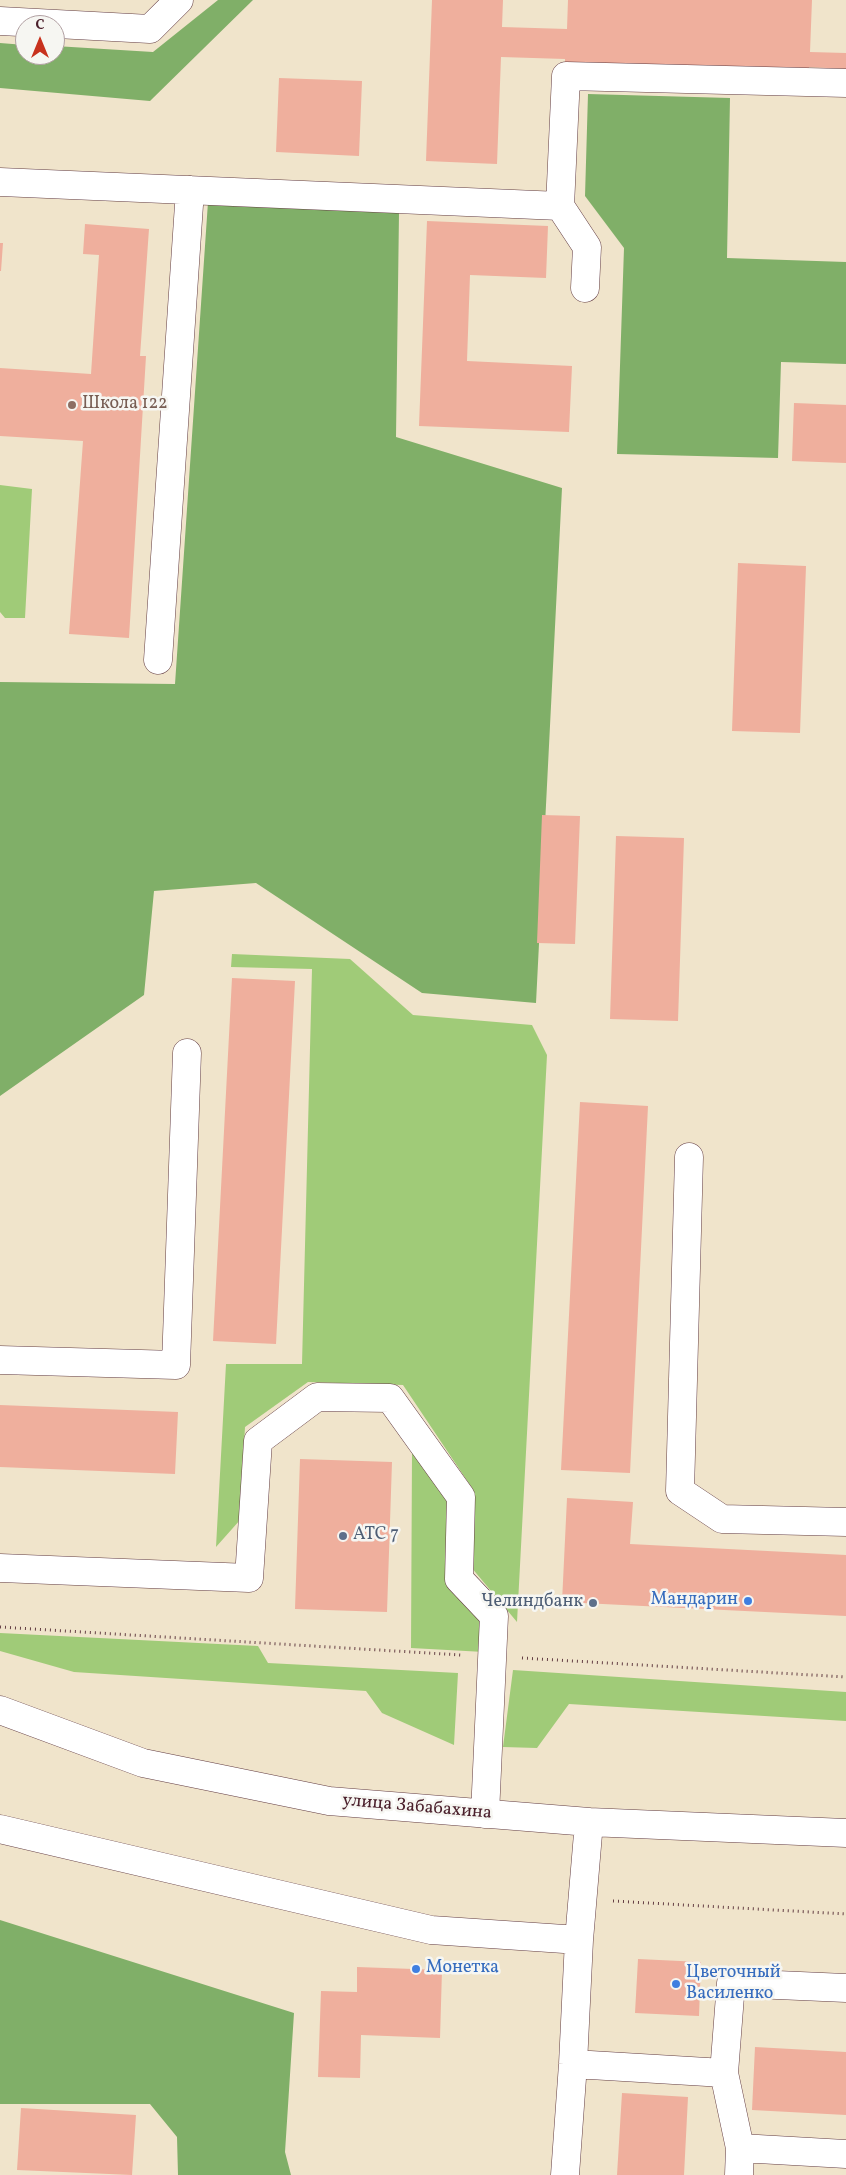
<!DOCTYPE html>
<meta charset="utf-8">
<style>
body{margin:0}
#map{position:relative;width:846px;height:2175px;overflow:hidden;background:#f0e4cb;font-family:Vollkorn,serif}
canvas{display:block}
.north{position:absolute;left:15px;top:15px;width:50px;height:50px;box-sizing:border-box;background:#f6f6f2;border:1px solid #b1a0a2;border-radius:50%;rotate:0deg;font-size:14px;font-weight:700;line-height:20px;text-align:center;color:#4a1f2b}
.north::after{content:'';display:block;margin:auto;width:18px;height:22px;background:#c8321e;clip-path:polygon(50% 0,100% 100%,50% 72%,0 100%)}
</style>
<div id="map">
<canvas width="846" height="2175"></canvas>
<div class="north">С</div>
</div>
<script>
const ctx = document.querySelector('canvas').getContext('2d');
ctx.lineJoin = 'round';
function fill(path, color) {
  ctx.fillStyle = color;
  ctx.fill(path, 'evenodd');
}
function poly(rows) {
  const path = new Path2D();
  for (const r of rows) {
    path.moveTo(r[0], r[1]);
    for (let i = 2; i < r.length; i += 2) path.lineTo(r[i], r[i + 1]);
  }
  return path;
}
function strokePath(path, color, width, dash) {
  ctx.strokeStyle = color;
  ctx.lineWidth = width;
  ctx.lineCap = dash ? 'butt' : 'round';
  ctx.setLineDash(dash || []);
  ctx.stroke(path);
}
function drawText(font, color, halo, rows, align = 'center') {
  ctx.font = font + ' Vollkorn,serif';
  ctx.lineWidth = 5;
  ctx.setLineDash([]);
  ctx.textBaseline = 'middle';
  ctx.strokeStyle = halo;
  ctx.fillStyle = color;
  for (const [text, x, y, turn = 0] of rows) {
    ctx.save();
    ctx.translate(x, y);
    ctx.rotate((+turn || 0) * Math.PI / 180);
    ctx.textAlign = isNaN(turn) ? turn : align;
    if (halo) ctx.strokeText(text, 0, 0);
    ctx.fillText(text, 0, 0);
    ctx.restore();
  }
}
const green = poly([
 [0,485,32,489,25,618,5,618,0,612],
 [232,954,350,959,413,1015,532,1025,547,1055,517,1622,471,1567,472,1488,403,1385,308,1382,245,1427,240,1520,216,1547,226,1364,302,1364,312,969,231,967],
 [412,1452,449,1499,448,1586,484,1620,484,1652,411,1648],
 [0,1633,258,1646,268,1663,458,1673,454,1745,382,1713,366,1691,74,1672,0,1651],
 [513,1670,846,1692,846,1721,569,1704,537,1748,503,1747]
]);
const forest = poly([
 [218,0,253,0,150,101,0,88,0,43,25,45,25,55,55,55,55,46,153,52],
 [588,94,730,98,727,258,846,262,846,364,781,362,778,458,617,454,624,248,585,196],
 [208,202,399,213,396,437,562,488,536,1003,422,993,256,883,154,891,144,995,0,1096,0,682,175,684],
 [0,1920,294,2013,285,2152,291,2175,178,2175,177,2137,150,2104,0,2104]
]);
const building = poly([
 [432,0,503,0,502,27,567,29,568,0,812,0,810,52,846,53,846,69,809,67,809,80,565,70,565,59,501,57,497,164,426,161],
 [279,78,362,81,359,156,276,152],
 [427,221,548,226,546,278,470,275,467,361,572,366,569,432,419,426],
 [85,224,149,229,140,356,146,356,129,638,69,634,83,441,0,436,0,368,91,374,99,255,83,254],
 [0,243,3,243,1,271,0,271],
 [794,403,846,405,846,463,792,461],
 [738,563,806,566,800,733,732,731],
 [542,815,580,816,575,944,537,943],
 [616,836,684,838,678,1021,610,1019],
 [232,978,295,981,276,1344,213,1341],
 [580,1102,648,1106,630,1473,561,1470],
 [0,1405,178,1412,175,1474,0,1467],
 [300,1459,392,1462,387,1612,295,1609],
 [567,1498,633,1502,630,1544,846,1555,846,1616,562,1602],
 [638,1959,701,1962,699,2016,635,2013],
 [357,1967,442,1970,440,2038,361,2035,360,2078,318,2077,321,1991,357,1992],
 [755,2047,846,2052,846,2115,752,2110],
 [622,2093,688,2097,684,2175,617,2175],
 [21,2108,136,2115,132,2175,17,2170]
]);
const path = poly([
 [0,1627,461,1655],
 [522,1658,846,1677],
 [613,1901,846,1914]
]);
const minor = poly([
 [0,21,150,29,179,0],
 [0,182,560,206,566,76,846,83],
 [560,206,587,247,585,288],
 [158,660,190,190],
 [689,1157,680,1491,722,1519,846,1522],
 [0,1360,176,1365,187,1053],
 [0,1568,249,1578,258,1441,317,1397,390,1398,461,1497,459,1579,494,1616,485,1814],
 [0,1710,143,1763,329,1801,589,1822,846,1833],
 [0,1829,431,1930,579,1940],
 [573,2064,724,2073,740,2148,846,2154],
 [724,2073,731,1983,846,1988],
 [565,2175,573,2064,579,1940,589,1822],
 [739,2175,740,2148]
]);
const markers = [
 [72,405,5,"#8d6e63"],
 [343,1536,5,"#5c6f8a"],
 [748,1601,5,"#3f7fe0"],
 [593,1603,5,"#5c6f8a"],
 [416,1969,5,"#3f7fe0"],
 [676,1984,5,"#3f7fe0"]
];
const educationNames = [
 ["Школа 122",82,405]
];
const serviceNames = [
 ["АТС 7",353,1536],
 ["Челиндбанк",583,1603,"right"]
];
const shopNames = [
 ["Мандарин",738,1601,"right"],
 ["Монетка",426,1969],
 ["Цветочный",686,1974],
 ["Василенко",686,1995]
];
const streetNames = [
 ["улица Забабахина",417,1808,5]
];
fill(green, '#a0cb78');
fill(forest, '#80af68');
fill(building, '#efaf9d');
strokePath(minor, '#633d43', 29);
strokePath(path, '#633d43', 3, [1, 4]);
strokePath(minor, '#fff', 28);
for (const [x, y, r, color] of markers) {
  const dot = new Path2D();
  dot.arc(x, y, r, 0, 2 * Math.PI);
  ctx.fillStyle = color;
  ctx.fill(dot);
  strokePath(dot, '#f6f6f2', 2);
}
drawText('18px', '#785e54', '#f6f6f2', educationNames, 'left');
drawText('18px', '#4e5e75', '#f6f6f2', serviceNames, 'left');
drawText('18px', '#366cbe', '#f6f6f2', shopNames, 'left');
drawText('18px', '#4a1f2b', '#f6f6f2', streetNames);
</script>
